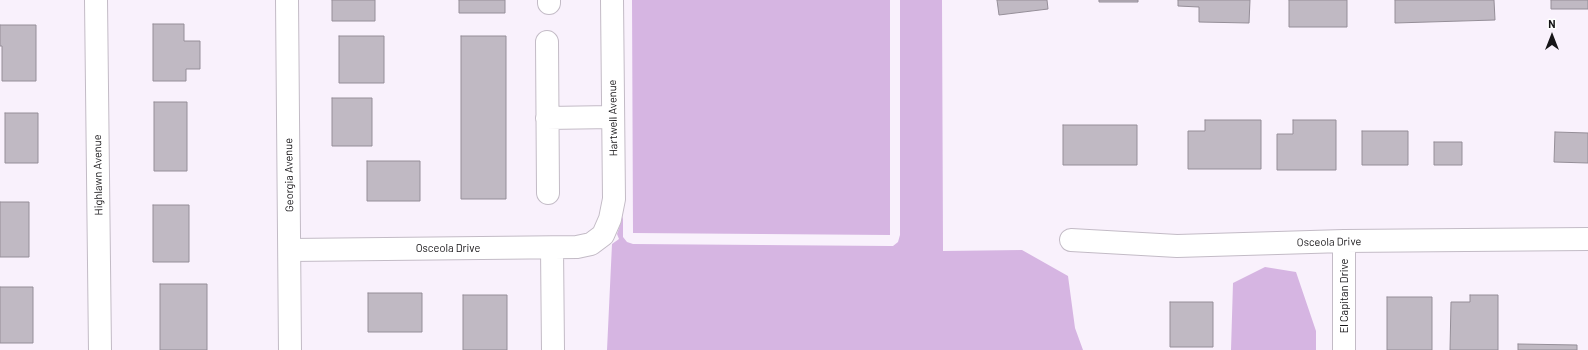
<!DOCTYPE html>
<style>
body{margin:0}
#map{position:relative;width:1588px;height:350px;overflow:hidden;background:#f9f1fc;font-family:Barlow,sans-serif}
canvas{display:block}
.north{position:absolute;left:1532px;top:16px;width:40px;height:40px;-webkit-text-stroke:3px #fff;paint-order:stroke;rotate:0deg;font-size:11px;font-weight:700;line-height:16px;text-align:center;color:#171518}
.north::after{content:'';display:block;margin:auto;width:14px;height:18px;background:#171518;clip-path:polygon(50% 0,100% 100%,50% 72%,0 100%)}
</style>
<div id="map">
<canvas width="1588" height="350"></canvas>
<div class="north">N</div>
</div>
<script>
const ctx = document.querySelector('canvas').getContext('2d');
ctx.lineJoin = 'round';
function fill(path, color) {
  ctx.fillStyle = color;
  ctx.fill(path, 'evenodd');
}
function poly(rows) {
  const path = new Path2D();
  for (const r of rows) {
    path.moveTo(r[0], r[1]);
    for (let i = 2; i < r.length; i += 2) path.lineTo(r[i], r[i + 1]);
  }
  return path;
}
function strokePath(path, color, width, dash) {
  ctx.strokeStyle = color;
  ctx.lineWidth = width;
  ctx.lineCap = dash ? 'butt' : 'round';
  ctx.setLineDash(dash || []);
  ctx.stroke(path);
}
function drawText(font, color, halo, rows, align = 'center') {
  ctx.font = font + ' Barlow,sans-serif';
  ctx.lineWidth = 3;
  ctx.setLineDash([]);
  ctx.textBaseline = 'middle';
  ctx.strokeStyle = halo;
  ctx.fillStyle = color;
  for (const [text, x, y, turn = 0] of rows) {
    ctx.save();
    ctx.translate(x, y);
    ctx.rotate((+turn || 0) * Math.PI / 180);
    ctx.textAlign = isNaN(turn) ? turn : align;
    if (halo) ctx.strokeText(text, 0, 0);
    ctx.fillText(text, 0, 0);
    ctx.restore();
  }
}
const green = poly([
 [632,0,890,0,890,235,633,233],
 [900,0,942,0,943,251,1022,250,1068,276,1075,328,1083,350,607,350,612,244,619,239,617,234,623,216,623,237,627,242,633,244,890,246,893,246,898,242,900,235],
 [1265,267,1296,272,1316,331,1316,350,1231,350,1233,283]
]);
const building = poly([
 [332,0,375,0,375,21,332,21,332,0],
 [459,0,505,0,505,13,459,13,459,0],
 [997,0,1047,0,1048,9,999,15,997,0],
 [1099,0,1138,0,1138,2,1099,2,1099,0],
 [1178,0,1250,0,1249,23,1199,22,1199,7,1178,6,1178,0],
 [1289,0,1347,0,1347,27,1289,27,1289,0],
 [1395,0,1494,0,1495,20,1395,23,1395,0],
 [1551,0,1588,0,1588,9,1551,9,1551,0],
 [153,24,184,24,184,41,200,41,200,69,186,69,186,81,153,81,153,24],
 [0,25,36,25,36,81,2,81,2,46,0,46,0,25],
 [339,36,384,36,384,83,339,83,339,36],
 [461,36,506,36,506,199,461,199,461,36],
 [332,98,372,98,372,146,332,146,332,98],
 [154,102,187,102,187,171,154,171,154,102],
 [5,113,38,113,38,163,5,163,5,113],
 [1205,120,1261,120,1261,169,1188,169,1188,131,1205,131,1205,120],
 [1293,120,1336,120,1336,170,1277,170,1277,134,1293,134,1293,120],
 [1063,125,1137,125,1137,165,1063,165,1063,125],
 [1362,131,1408,131,1408,165,1362,165,1362,131],
 [1555,132,1588,133,1588,163,1554,162,1555,132],
 [1434,142,1462,142,1462,165,1434,165,1434,142],
 [367,161,420,161,420,201,367,201,367,161],
 [0,202,29,202,29,257,0,257,0,202],
 [153,205,189,205,189,262,153,262,153,205],
 [160,284,207,284,207,350,160,350,160,284],
 [0,287,33,287,33,343,0,343,0,287],
 [368,293,422,293,422,332,368,332,368,293],
 [463,295,507,295,507,350,463,350,463,295],
 [1470,295,1498,295,1498,350,1450,350,1451,302,1470,302,1470,295],
 [1387,297,1432,297,1432,350,1387,350,1387,297],
 [1170,302,1213,302,1213,347,1170,347,1170,302],
 [1518,344,1577,345,1577,350,1518,350,1518,344]
]);
const minor = poly([
 [96,0,100,350],
 [549,0,549,3],
 [547,42,548,193],
 [547,118,613,117],
 [1071,240,1177,246,1344,241,1588,239],
 [1344,241,1344,350],
 [552,248,553,350],
 [290,250,577,247,591,244,603,235,610,219,614,199,612,0]
]);
const tertiary = poly([
 [287,0,290,350]
]);
const streetNames = [
 ["Hartwell Avenue",613,118,-91],
 ["Highlawn Avenue",98,175,-91],
 ["Georgia Avenue",289,175,-91],
 ["Osceola Drive",1329,242,-1],
 ["Osceola Drive",448,248],
 ["El Capitan Drive",1344,296,-90]
];
fill(green, '#d6b5e2');
fill(building, '#c0b9c3');
strokePath(building, '#958e98', 1);
strokePath(minor, '#c3bbc6', 24);
strokePath(tertiary, '#c3bbc6', 24);
strokePath(minor, '#fff', 22);
strokePath(tertiary, '#fff', 22);
drawText('11px', '#171518', '#fff', streetNames);
</script>
